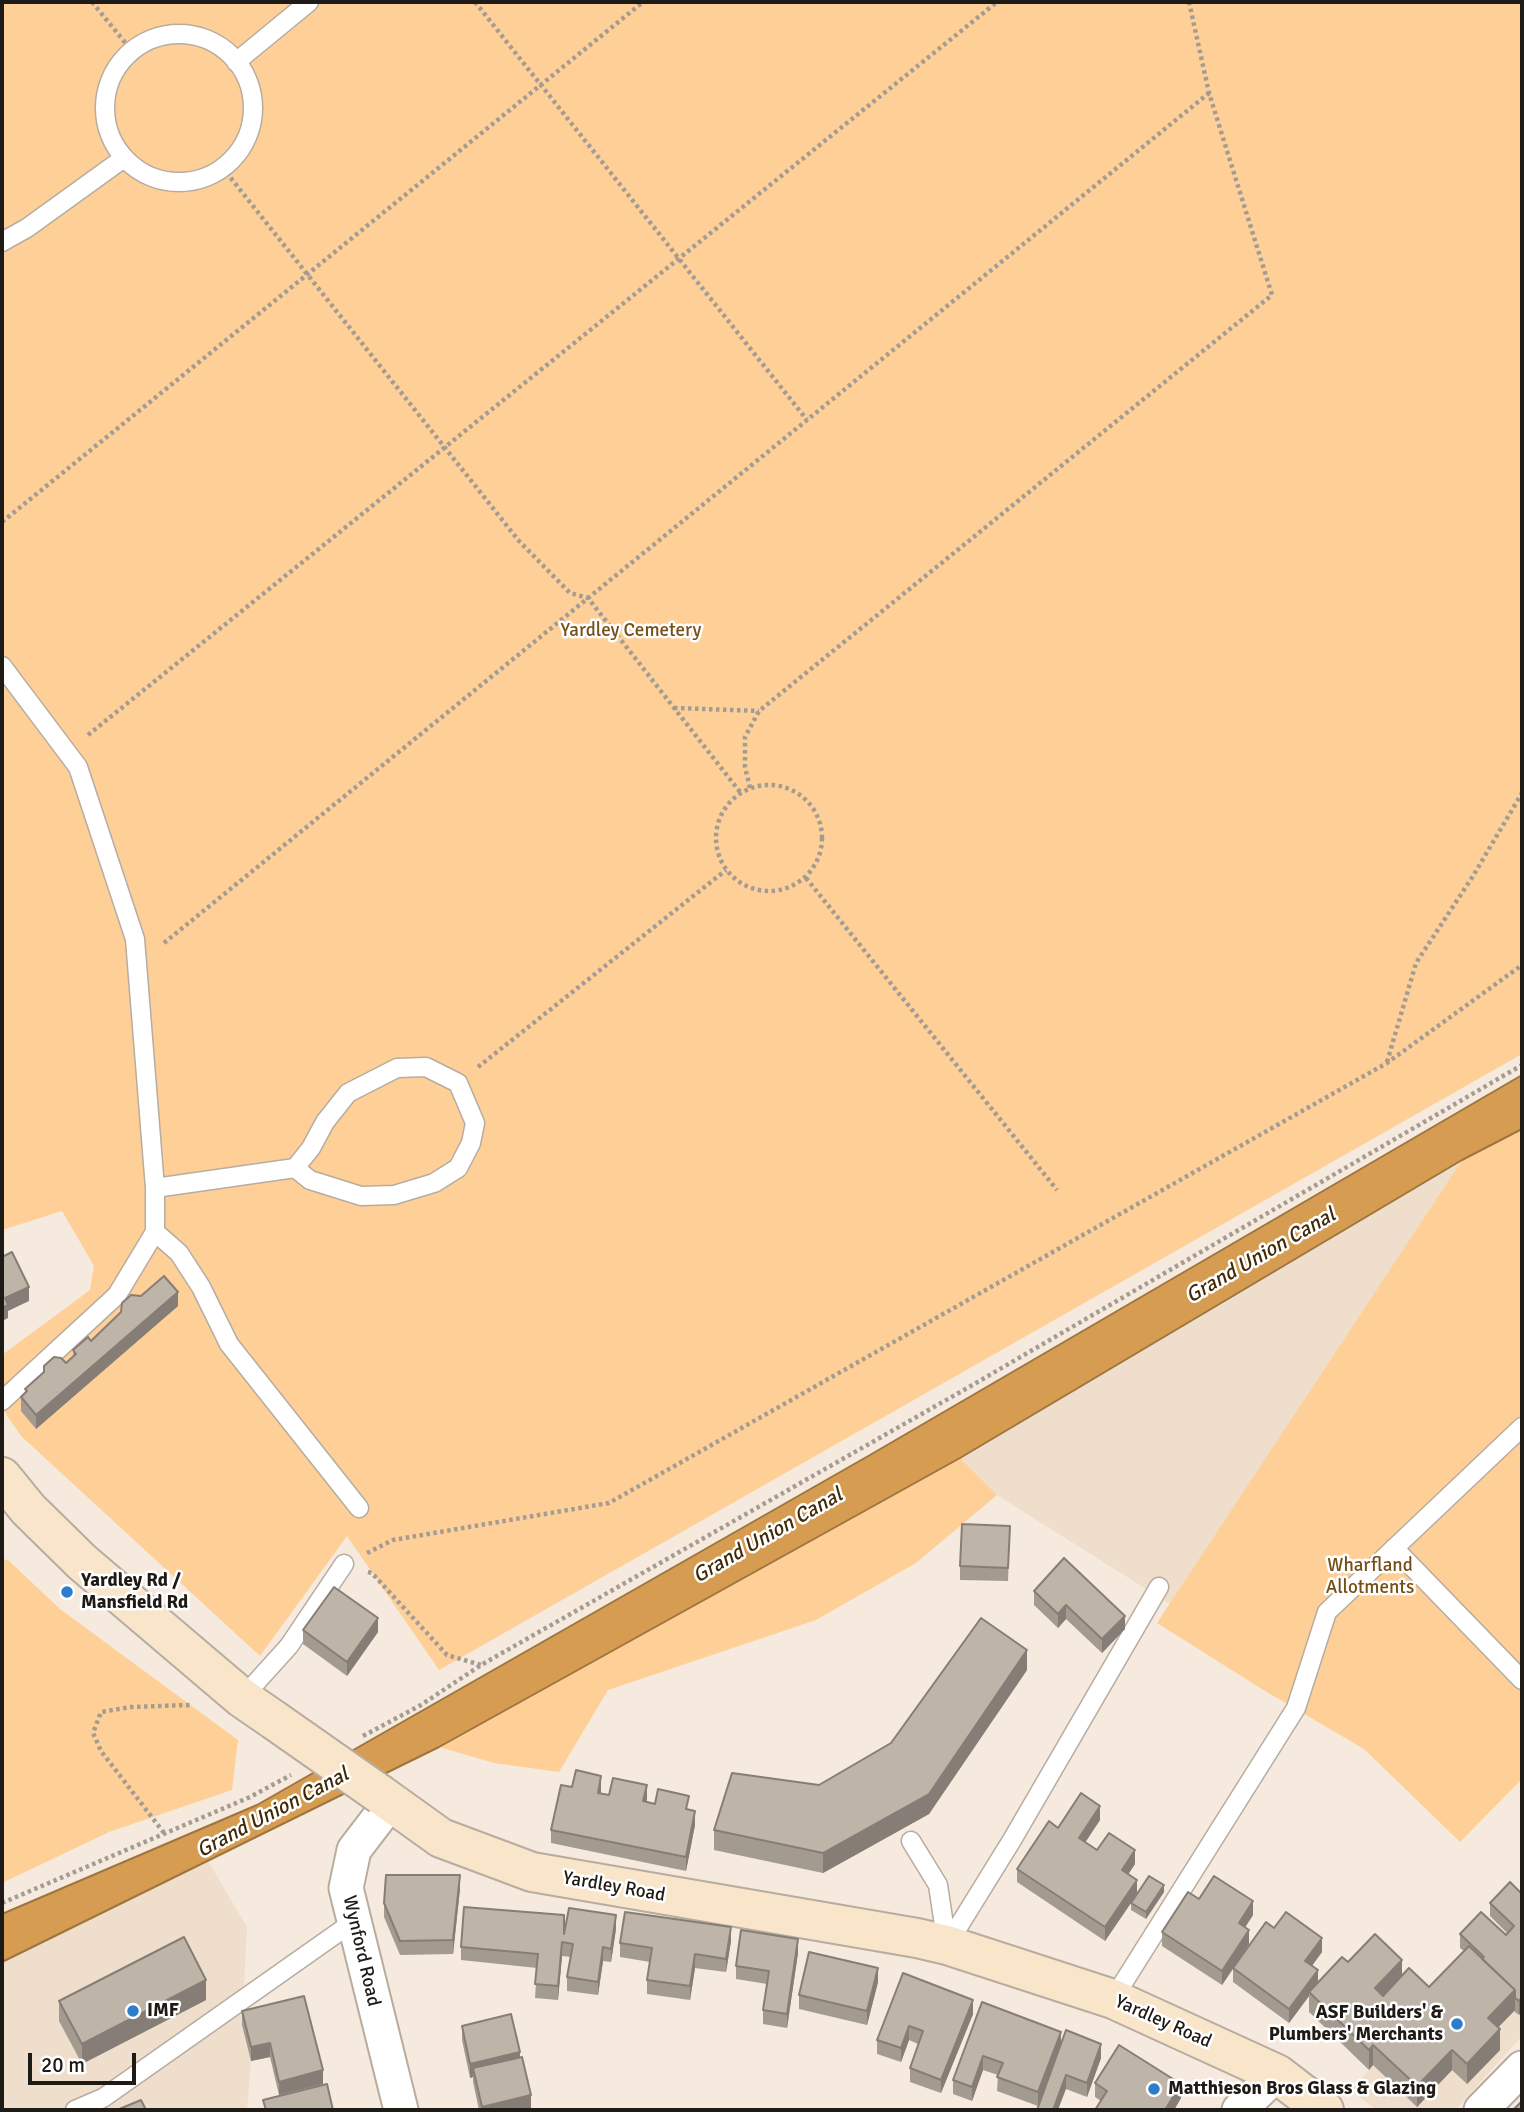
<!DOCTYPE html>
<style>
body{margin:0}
#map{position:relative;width:1524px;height:2112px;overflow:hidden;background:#f5eadd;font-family:Signika,sans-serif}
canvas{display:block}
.frame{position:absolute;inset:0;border:4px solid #1e1a16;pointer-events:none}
.scale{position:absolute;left:28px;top:2053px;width:108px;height:32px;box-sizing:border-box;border:4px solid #1e1a16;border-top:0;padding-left:9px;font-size:21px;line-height:24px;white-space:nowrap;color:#1e1a16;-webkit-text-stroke:5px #fff;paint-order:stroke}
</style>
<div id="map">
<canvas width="1524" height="2112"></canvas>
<div class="frame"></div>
<div class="scale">20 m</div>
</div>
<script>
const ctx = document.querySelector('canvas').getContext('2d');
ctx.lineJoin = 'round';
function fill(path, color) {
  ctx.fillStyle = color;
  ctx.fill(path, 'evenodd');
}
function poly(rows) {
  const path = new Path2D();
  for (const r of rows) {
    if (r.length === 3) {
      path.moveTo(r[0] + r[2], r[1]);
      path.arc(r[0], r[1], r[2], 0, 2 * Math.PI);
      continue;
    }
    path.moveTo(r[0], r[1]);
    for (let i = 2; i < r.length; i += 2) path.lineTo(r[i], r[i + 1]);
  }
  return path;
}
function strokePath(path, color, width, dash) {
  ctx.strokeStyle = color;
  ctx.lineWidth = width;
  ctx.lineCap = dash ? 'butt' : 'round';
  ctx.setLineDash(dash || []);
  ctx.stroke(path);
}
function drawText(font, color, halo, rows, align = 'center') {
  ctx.font = font + ' Signika,sans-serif';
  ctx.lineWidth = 5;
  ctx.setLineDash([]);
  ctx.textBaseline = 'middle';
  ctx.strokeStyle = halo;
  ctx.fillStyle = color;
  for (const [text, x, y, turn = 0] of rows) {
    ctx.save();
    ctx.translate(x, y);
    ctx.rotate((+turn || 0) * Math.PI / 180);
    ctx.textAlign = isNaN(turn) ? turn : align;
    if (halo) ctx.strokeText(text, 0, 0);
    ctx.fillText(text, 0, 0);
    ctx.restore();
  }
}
const built = poly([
 [1462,1160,1170,1604,997,1495,960,1458],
 [208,1861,247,1927,242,2025,251,2061,247,2110,2,2110,2,1962],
 [1468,1967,1522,2015,1522,2036,1455,2110,1377,2110,1350,2090]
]);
const green = poly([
 [2,2,1522,2,1522,1054,439,1670,347,1536,260,1656,21,1436,2,1408,2,1355,90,1290,94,1266,62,1211,2,1230],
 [1522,1129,1522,1779,1460,1842,1364,1749,1265,1691,1157,1623,1462,1160],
 [960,1458,997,1495,916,1563,816,1620,608,1690,559,1772,494,1763,439,1747],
 [2,1559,8,1560,60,1609,238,1740,232,1790,109,1832,2,1883]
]);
const water = poly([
 [1522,1075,1522,1129,1462,1160,960,1458,439,1747,2,1962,2,1914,257,1805,870,1455,1522,1075]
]);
const path = poly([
 [92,2,132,51],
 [475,2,807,420],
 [222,167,519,541,570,593,588,598,740,792],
 [2,522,643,2],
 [674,708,759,711],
 [88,735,997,2],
 [769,838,53],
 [750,788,745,767,745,737,759,711,1272,295,1209,93,1189,2],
 [806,878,1057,1190],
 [164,943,1209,93],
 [1387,1062,1416,963,1473,876,1522,793],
 [478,1067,726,870],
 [367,1553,393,1540,609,1503,1387,1063,1522,965],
 [368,1572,372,1573,447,1655,481,1665],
 [363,1736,421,1705,481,1665,969,1387,1522,1065],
 [164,1833,101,1751,93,1733,101,1712,131,1707,190,1705],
 [2,1903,250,1797,291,1775]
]);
const service = poly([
 [179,108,74],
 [236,62,309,2],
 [2,242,27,228,124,158],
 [2,666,78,767,135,939,155,1188,155,1232,117,1295,2,1401],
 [155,1188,295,1168,311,1148,325,1122,348,1093,397,1068,426,1067,458,1083,475,1123,471,1143,458,1168,434,1183,394,1195,361,1196,310,1180,295,1168],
 [155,1232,179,1253,201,1287,229,1344,359,1508],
 [1394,1548,1522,1680],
 [242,1698,289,1646,344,1564],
 [911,1841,938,1885,947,1945],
 [947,1945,1012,1840,1159,1587],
 [1113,1999,1296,1708,1327,1612,1522,1427],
 [75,2110,103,2098,353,1922]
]);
const minor = poly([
 [390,1803,354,1850,346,1888,401,2110],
 [1239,2110,1277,2074],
 [1481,2110,1522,2068]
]);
const secondary = poly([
 [2,1477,28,1509,82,1562,242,1698,274,1720],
 [381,1795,441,1838,532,1872,917,1938,947,1945,1113,1999,1277,2074,1324,2110]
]);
const secondaryBridge = poly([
 [274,1720,381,1795]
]);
const wall = poly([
 [178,1306,36,1429,21,1411,21,1397,25,1393,25,1389,44,1372,66,1363,73,1357,73,1350,91,1341],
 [1010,1526,1008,1581,960,1580,960,1566],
 [1034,1591,1125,1629,1102,1653,1066,1619,1058,1628,1034,1605],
 [303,1630,378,1632,347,1676,303,1644],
 [1027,1670,929,1814,823,1873,714,1850,714,1830,819,1785],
 [572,1787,601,1790,601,1793,609,1795,647,1799,646,1802,689,1809,695,1825,686,1871,551,1843,551,1830],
 [1100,1820,1085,1842,1097,1850,1135,1864,1128,1874,1137,1894,1164,1892,1146,1919,1131,1910,1131,1903,1105,1941,1017,1882,1017,1869,1058,1828],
 [1522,1869,1522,1885,1521,1884,1521,1870],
 [460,1889,453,1954,400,1955,384,1917,384,1903],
 [1522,1894,1522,2011,1519,2015,1514,2011,1498,2027,1500,2050,1467,2084,1452,2070,1417,2107,1373,2065,1369,2070,1309,2012,1309,1996,1289,2023,1233,1982,1233,1969,1222,1985,1162,1946,1162,1932,1199,1899,1253,1915,1245,1927,1249,1944,1235,1965,1274,1928,1322,1952,1312,1966,1318,1983,1348,1962,1402,1976,1429,1987,1464,1951,1460,1948,1460,1934,1506,1935,1508,1934,1490,1916,1490,1903],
 [616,1929,611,1962,603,1961,598,1995,567,1991,567,1977,571,1957,562,1956,558,2000,535,1998,537,1968,461,1960,461,1947,564,1932],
 [731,1941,726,1972,695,1968,690,2000,647,1994,647,1980,650,1962,620,1957,620,1943],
 [798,1953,787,2028,763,2024,763,2010,767,1984,736,1979,736,1966],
 [903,1973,973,2014,941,2093,910,2082,910,2068,918,2044,909,2040,901,2062,877,2054,877,2040],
 [878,1982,867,2025,799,2009,799,1995],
 [206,2000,82,2064,59,2021,59,2001],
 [982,2002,1061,2045,1101,2058,1087,2097,1066,2089,1038,2106,997,2091,998,2075,983,2070,972,2101,953,2094,953,2080],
 [242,2011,323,2084,279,2095,270,2057,251,2061,242,2025],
 [462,2026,520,2057,531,2109,525,2110,479,2110,473,2082,473,2077,470,2078,462,2040],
 [1095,2083,1181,2098,1174,2110,1095,2110,1101,2101,1095,2097]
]);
const shadedWall = poly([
 [29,1287,29,1301,8,1311,8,1318,2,1321,2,1308,5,1298],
 [178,1292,178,1306,36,1429,36,1415],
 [1066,1605,1066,1619,1058,1628,1058,1614],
 [1125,1616,1125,1629,1102,1653,1102,1639],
 [378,1618,378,1632,347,1676,347,1662],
 [1027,1650,1027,1670,929,1814,823,1873,823,1853],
 [601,1776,601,1790,598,1806,598,1793],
 [647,1785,647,1799,643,1815,643,1801],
 [1100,1806,1100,1820,1079,1852,1079,1838],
 [695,1811,695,1825,686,1871,686,1857],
 [1135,1850,1135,1864,1122,1884,1122,1870],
 [460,1875,460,1889,453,1954,453,1940],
 [1137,1880,1137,1894,1105,1941,1105,1927],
 [1164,1885,1164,1892,1146,1919,1146,1912],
 [1253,1901,1253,1915,1239,1937,1239,1923],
 [616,1915,616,1929,611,1962,611,1949],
 [731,1927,731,1941,726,1972,726,1959],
 [1249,1930,1249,1944,1222,1985,1222,1971],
 [1322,1938,1322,1952,1305,1975,1305,1961],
 [798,1939,798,1953,787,2028,787,2014],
 [562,1942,562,1956,558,2000,558,1986],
 [603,1947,603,1961,598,1995,598,1982],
 [695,1954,695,1968,690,2000,690,1986],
 [1402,1960,1402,1980,1375,2008,1375,1988],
 [878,1968,878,1982,867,2025,867,2011],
 [1318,1970,1318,1984,1309,1992,1309,1996,1289,2023,1289,2009],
 [206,1980,206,2000,82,2064,82,2044],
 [1515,1990,1515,2010,1488,2038,1488,2018],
 [1522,1997,1522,2011,1519,2015,1519,2001],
 [973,2000,973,2014,941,2093,941,2080],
 [909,2026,909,2040,901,2062,901,2048],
 [1500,2029,1500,2050,1467,2084,1467,2064],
 [1061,2032,1061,2046,1038,2106,1038,2092],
 [270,2043,270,2057,251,2061,251,2047],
 [1101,2044,1101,2058,1087,2097,1087,2083],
 [1373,2045,1373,2065,1369,2070,1369,2050],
 [1452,2050,1452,2070,1417,2107,1417,2086],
 [520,2052,520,2066,473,2068,473,2077,470,2078,470,2064],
 [983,2056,983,2070,972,2101,972,2087],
 [323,2070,323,2084,279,2095,279,2082],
 [1066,2075,1066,2089,1058,2110,1053,2110],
 [1181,2084,1181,2098,1174,2110,1165,2110],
 [531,2095,531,2109,525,2110,482,2110,482,2107]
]);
const building = poly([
 [12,1252,29,1287,5,1298,8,1305,2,1308,2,1257,12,1252],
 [164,1276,178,1292,36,1415,21,1397,27,1391,25,1389,44,1372,44,1366,54,1357,61,1358,66,1363,76,1354,73,1350,88,1337,91,1341,121,1312,122,1303,131,1295,141,1296,164,1276],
 [962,1524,1010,1526,1008,1568,960,1566,962,1524],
 [1064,1558,1125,1616,1102,1639,1066,1605,1058,1614,1034,1591,1064,1558],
 [334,1587,378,1618,347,1662,303,1630,334,1587],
 [981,1618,1027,1650,929,1794,823,1853,714,1830,732,1773,819,1785,891,1743,981,1618],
 [576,1770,601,1776,598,1793,609,1795,613,1778,647,1785,643,1801,655,1804,658,1789,689,1796,686,1809,695,1811,686,1857,551,1830,561,1785,572,1787,576,1770],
 [1081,1793,1100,1806,1079,1838,1097,1850,1109,1833,1135,1850,1122,1870,1137,1880,1105,1927,1017,1869,1049,1821,1058,1828,1081,1793],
 [386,1875,460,1875,453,1940,400,1941,384,1903,386,1875],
 [1149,1876,1164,1885,1146,1912,1131,1903,1149,1876],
 [1214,1876,1253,1901,1239,1923,1249,1930,1222,1971,1162,1932,1188,1892,1199,1899,1214,1876],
 [1510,1882,1522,1894,1522,1997,1519,2001,1515,1998,1515,1990,1482,1959,1484,1957,1460,1934,1481,1912,1506,1935,1514,1926,1490,1903,1510,1882],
 [464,1907,564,1915,564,1934,569,1908,616,1915,611,1949,603,1947,598,1982,567,1977,573,1944,562,1942,558,1986,535,1984,538,1954,461,1947,464,1907],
 [625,1912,731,1927,726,1959,695,1954,690,1986,647,1980,652,1948,620,1943,625,1912],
 [1286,1912,1322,1938,1305,1961,1318,1970,1289,2009,1233,1968,1266,1922,1274,1928,1286,1912],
 [741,1930,798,1939,787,2014,763,2010,769,1971,736,1966,741,1930],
 [1375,1934,1402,1960,1375,1988,1383,1996,1409,1968,1429,1987,1469,1946,1515,1990,1488,2018,1500,2029,1467,2064,1452,2050,1417,2086,1373,2045,1369,2050,1309,1992,1342,1957,1348,1962,1375,1934],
 [184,1937,206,1980,82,2044,59,2001,184,1937],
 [809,1952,878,1968,867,2011,799,1995,809,1952],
 [903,1973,973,2000,941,2080,910,2068,923,2031,909,2026,901,2048,877,2040,903,1973],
 [304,1996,323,2070,279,2082,270,2043,251,2047,242,2011,304,1996],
 [982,2002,1061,2032,1038,2092,997,2077,1003,2063,983,2056,972,2087,953,2080,982,2002],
 [511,2014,520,2052,470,2064,462,2026,511,2014],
 [1066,2030,1101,2044,1087,2083,1066,2075,1053,2110,1037,2110,1066,2030],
 [1119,2045,1181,2084,1165,2110,1095,2110,1107,2091,1095,2083,1119,2045],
 [522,2057,531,2095,482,2107,473,2068,522,2057],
 [327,2084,333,2110,266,2110,263,2100,327,2084],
 [141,2100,146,2110,117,2110,141,2100],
 [1522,2101,1522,2110,1513,2110,1522,2101]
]);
const markers = [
 [67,1592,7,"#2e7dcd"],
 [133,2011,7,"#2e7dcd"],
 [1457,2024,7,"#2e7dcd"],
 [1154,2089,7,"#2e7dcd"]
];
const parkNames = [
 ["Yardley Cemetery",631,631],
 ["Wharfland",1370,1566],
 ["Allotments",1370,1588]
];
const poiNames = [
 ["Yardley Rd /",81,1581],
 ["Mansfield Rd",81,1603],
 ["IMF",147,2011],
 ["ASF Builders' &",1443,2013,"right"],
 ["Plumbers' Merchants",1443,2035,"right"],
 ["Matthieson Bros Glass & Glazing",1168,2089]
];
const streetNames = [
 ["Yardley Road",614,1887,10],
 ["Wynford Road",361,1951,77],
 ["Yardley Road",1163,2022,24]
];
const waterNames = [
 ["Grand Union Canal",1261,1256,-30],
 ["Grand Union Canal",768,1536,-30],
 ["Grand Union Canal",273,1813,-28]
];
fill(built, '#eedecb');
fill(green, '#fed098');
fill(water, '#d69c51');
strokePath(water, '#9f753f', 2);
strokePath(service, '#b7aca0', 21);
strokePath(minor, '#b7aca0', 37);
strokePath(secondary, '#b7aca0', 42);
strokePath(path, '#a49c92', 4.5, [3.5, 3.5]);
strokePath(service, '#fff', 18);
strokePath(minor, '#fff', 33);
strokePath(secondary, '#f9e5c9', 38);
strokePath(secondaryBridge, '#b7aca0', 42, []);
strokePath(secondaryBridge, '#f9e5c9', 38);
fill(wall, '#a49b90');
fill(shadedWall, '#867e76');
fill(building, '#bfb4a8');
strokePath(building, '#867e76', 2);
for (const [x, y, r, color] of markers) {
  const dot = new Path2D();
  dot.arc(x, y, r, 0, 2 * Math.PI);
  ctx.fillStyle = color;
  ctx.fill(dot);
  strokePath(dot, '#fff', 2.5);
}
drawText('19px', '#754f16', '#fff', parkNames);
drawText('bold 19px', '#1e1a16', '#fff', poiNames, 'left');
drawText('19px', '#1e1a16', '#fff', streetNames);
drawText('italic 21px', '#402907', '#fff', waterNames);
</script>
